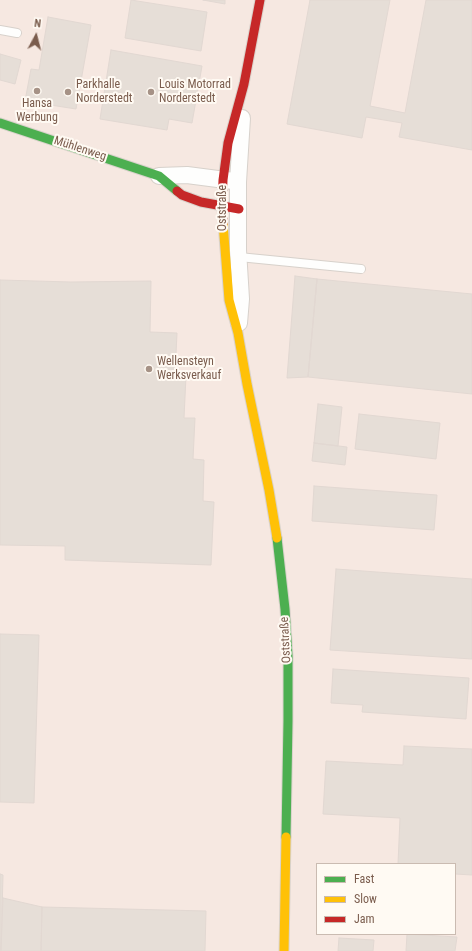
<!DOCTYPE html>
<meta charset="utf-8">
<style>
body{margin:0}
#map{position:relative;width:472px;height:951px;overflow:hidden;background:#f9f5f0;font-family:"Roboto Condensed",sans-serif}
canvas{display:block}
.legend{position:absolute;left:316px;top:863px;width:140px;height:72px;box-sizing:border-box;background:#fffaf3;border:1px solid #cabbb1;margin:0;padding:5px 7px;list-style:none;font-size:12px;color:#7a5c4d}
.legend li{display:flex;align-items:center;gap:8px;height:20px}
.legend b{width:20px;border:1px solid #cabbb1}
.north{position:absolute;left:16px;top:16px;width:40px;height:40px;-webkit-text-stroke:3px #fffaf3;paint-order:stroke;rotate:7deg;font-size:11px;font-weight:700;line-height:16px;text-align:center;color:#7a5c4d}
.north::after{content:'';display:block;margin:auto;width:14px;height:18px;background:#7a5c4d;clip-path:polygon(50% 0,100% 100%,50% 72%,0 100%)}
</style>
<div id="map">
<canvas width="472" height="951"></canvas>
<ul class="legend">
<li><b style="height:5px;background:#4caf50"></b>Fast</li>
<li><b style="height:5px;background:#ffc107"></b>Slow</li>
<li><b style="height:5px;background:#c62828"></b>Jam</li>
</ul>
<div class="north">N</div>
</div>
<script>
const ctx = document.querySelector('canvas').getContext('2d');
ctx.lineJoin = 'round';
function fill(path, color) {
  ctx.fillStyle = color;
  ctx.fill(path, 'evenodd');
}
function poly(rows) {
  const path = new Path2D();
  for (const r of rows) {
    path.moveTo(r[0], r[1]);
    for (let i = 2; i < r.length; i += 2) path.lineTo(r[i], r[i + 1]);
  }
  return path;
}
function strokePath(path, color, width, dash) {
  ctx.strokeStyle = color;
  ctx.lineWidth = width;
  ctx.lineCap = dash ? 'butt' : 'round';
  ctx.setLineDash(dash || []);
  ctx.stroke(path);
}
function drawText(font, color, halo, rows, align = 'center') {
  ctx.font = font + ' "Roboto Condensed",sans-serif';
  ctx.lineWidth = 4;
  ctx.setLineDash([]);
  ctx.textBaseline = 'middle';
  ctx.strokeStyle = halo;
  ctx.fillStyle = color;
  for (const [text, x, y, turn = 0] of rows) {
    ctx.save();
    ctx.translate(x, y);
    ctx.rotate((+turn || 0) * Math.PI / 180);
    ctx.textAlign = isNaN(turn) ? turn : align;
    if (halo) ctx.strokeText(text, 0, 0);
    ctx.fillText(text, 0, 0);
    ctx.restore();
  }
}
const commercial = poly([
 [0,0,472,0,472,951,0,951],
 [317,864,455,864,455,934,317,934]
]);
const building = poly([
 [131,0,207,12,201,51,125,38,131,0],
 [203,0,225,0,225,4,203,0],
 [310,0,390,0,370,106,405,113,426,0,472,0,472,150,399,137,402,123,366,117,362,138,287,124,310,0],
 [48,17,91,25,76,109,25,101,31,69,39,70,48,17],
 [111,50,202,66,192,123,169,119,167,130,100,119,111,50],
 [0,54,21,60,15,84,0,80,0,54],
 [295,276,317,279,308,377,287,378,295,276],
 [317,279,472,294,472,394,308,377,317,279],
 [0,280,71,282,151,281,150,332,177,333,175,375,186,376,184,418,195,418,193,459,204,460,203,501,214,502,211,565,65,560,65,546,0,545,0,280],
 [318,404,342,407,338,446,314,443,318,404],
 [359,414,440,423,436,459,355,449,359,414],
 [314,443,347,447,345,465,312,461,314,443],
 [314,486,437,495,434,530,312,521,314,486],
 [336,569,472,579,472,659,330,650,336,569],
 [0,634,39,635,34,803,0,802,0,634],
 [333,669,469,678,466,719,362,712,363,705,331,703,333,669],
 [404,746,472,749,472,875,455,874,455,864,398,864,400,818,323,814,326,761,403,765,404,746],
 [0,874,3,875,1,951,0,951,0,874],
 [3,898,42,907,41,951,1,951,3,898],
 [42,907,206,911,205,951,41,951,42,907],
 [407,934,457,937,455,951,406,951,407,934],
 [339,938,374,940,373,951,338,951,339,938]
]);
const lane = poly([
 [0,30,17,33],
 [239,257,361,269]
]);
const street = poly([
 [159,176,187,175,233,181],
 [239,323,241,299,238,250,238,182,242,118]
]);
const fast = poly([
 [0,123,159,176,177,191],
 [277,538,285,609,288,656,288,721,286,837]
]);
const slow = poly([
 [223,223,229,300,238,333,247,384,269,490,277,538],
 [284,951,286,837]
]);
const jam = poly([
 [177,191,182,195,201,202,239,209],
 [223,223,222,206,223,180,228,143,244,84,260,0]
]);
const markers = [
 [37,91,4,"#a69286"],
 [68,92,4,"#a69286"],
 [151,92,4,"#a69286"],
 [149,369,4,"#a69286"]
];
const poiNames = [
 ["Parkhalle",76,85],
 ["Norderstedt",76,99],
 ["Louis Motorrad",159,85],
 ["Norderstedt",159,99],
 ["Hansa",37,104,"center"],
 ["Werbung",37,118,"center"],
 ["Wellensteyn",157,362],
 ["Werksverkauf",157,376]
];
const streetNames = [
 ["Mühlenweg",80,149,18],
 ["Oststraße",223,208,-90],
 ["Oststraße",286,640,-93]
];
fill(commercial, '#f6e8e1');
fill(building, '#e6ded7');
strokePath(building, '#e2d8d2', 1);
strokePath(lane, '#d7d1cb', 10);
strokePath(street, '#d7d1cb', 18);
strokePath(fast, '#d9d2cb', 11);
strokePath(slow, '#d9d2cb', 11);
strokePath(jam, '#d9d2cb', 11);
strokePath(lane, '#fefefd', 8);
strokePath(street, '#fefefd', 16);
strokePath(fast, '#4caf50', 9);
strokePath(slow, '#ffc107', 9);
strokePath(jam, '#c62828', 9);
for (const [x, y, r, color] of markers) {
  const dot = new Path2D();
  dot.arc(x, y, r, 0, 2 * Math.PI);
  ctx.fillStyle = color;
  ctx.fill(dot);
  strokePath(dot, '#fffaf3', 1.5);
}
drawText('12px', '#7a5c4d', '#fffaf3', poiNames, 'left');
drawText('12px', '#7a5c4d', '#fffaf3', streetNames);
</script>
